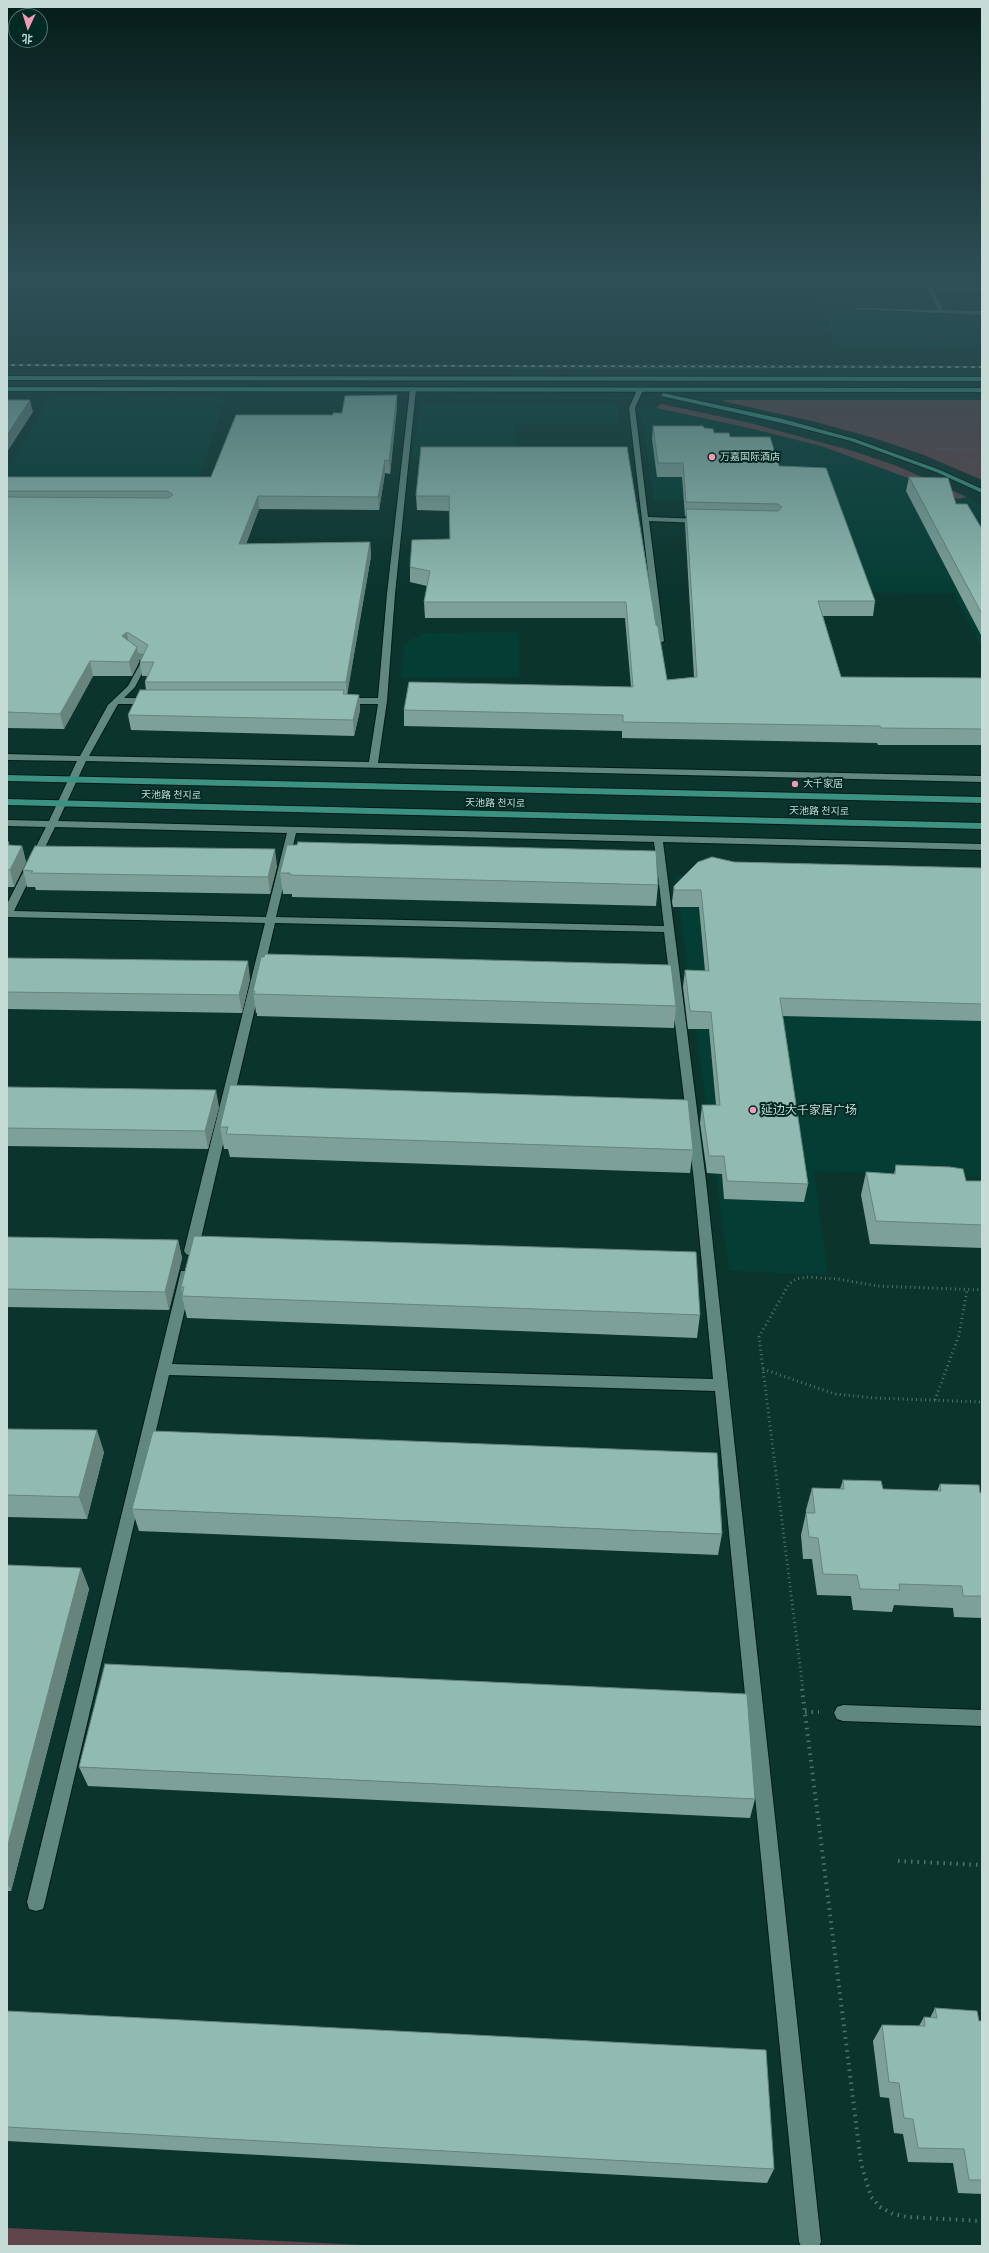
<!DOCTYPE html>
<meta charset="utf-8">
<style>
body{margin:0}
#map{position:relative;width:989px;height:2253px;overflow:hidden;background:#0b342d;font-family:"Exo 2","Noto Sans SC",sans-serif}
canvas{display:block}
.frame{position:absolute;inset:0;border:8px solid #c6dbd6;pointer-events:none}
.north{position:absolute;left:8px;top:8px;width:40px;height:40px;box-sizing:border-box;background:#002a23;border:1px solid #4f716b;border-radius:50%;rotate:184deg;font-size:11px;font-weight:700;line-height:16px;text-align:center;color:#c6dbd6}
.north::after{content:'';display:block;margin:auto;width:14px;height:18px;background:#f19ab2;clip-path:polygon(50% 0,100% 100%,50% 72%,0 100%)}
</style>
<div id="map">
<canvas width="989" height="2253"></canvas>
<div class="frame"></div>
<div class="north">北</div>
</div>
<script>
const ctx = document.querySelector('canvas').getContext('2d');
ctx.lineJoin = 'round';
function fill(path, color) {
  ctx.fillStyle = color;
  ctx.fill(path, 'evenodd');
}
function poly(rows) {
  const path = new Path2D();
  for (const r of rows) {
    path.moveTo(r[0], r[1]);
    for (let i = 2; i < r.length; i += 2) path.lineTo(r[i], r[i + 1]);
  }
  return path;
}
function strokePath(path, color, width, dash) {
  ctx.strokeStyle = color;
  ctx.lineWidth = width;
  ctx.lineCap = dash ? 'butt' : 'round';
  ctx.setLineDash(dash || []);
  ctx.stroke(path);
}
function drawText(font, color, halo, rows, align = 'center') {
  ctx.font = font + ' "Exo 2","Noto Sans SC","Noto Sans KR",sans-serif';
  ctx.lineWidth = 4;
  ctx.setLineDash([]);
  ctx.textBaseline = 'middle';
  ctx.strokeStyle = halo;
  ctx.fillStyle = color;
  for (const [text, x, y, turn = 0] of rows) {
    ctx.save();
    ctx.translate(x, y);
    ctx.rotate((+turn || 0) * Math.PI / 180);
    ctx.textAlign = isNaN(turn) ? turn : align;
    if (halo) ctx.strokeText(text, 0, 0);
    ctx.fillText(text, 0, 0);
    ctx.restore();
  }
}
const built = poly([
 [809,284,982,284,982,347,837,346],
 [50,398,225,399,197,486,11,485,17,474,7,474,7,470],
 [421,403,617,404,619,424,516,424,518,457,412,458],
 [640,408,656,408,745,427,821,446,919,482,957,499,967,497,982,506,982,648,953,593,809,592,782,503,654,500],
 [519,632,519,677,401,678,404,644,423,633],
 [675,875,982,882,982,1177,814,1171,828,1275,729,1271]
]);
const green = poly([
 [726,400,982,400,982,480,924,455,874,438,812,421,722,401],
 [661,404,746,422,853,451,897,466,967,497,958,499,919,482,821,446,745,427,656,408],
 [7,2228,385,2246,7,2246]
]);
const pathFar2 = poly([
 [935,449,982,450],
 [967,463,982,460]
]);
const pathFar1 = poly([
 [763,1369,835,1394,875,1398,982,1402],
 [935,1400,959,1335,967,1290],
 [803,1690,759,1337,789,1284,796,1279,807,1277,838,1279,877,1286,982,1290]
]);
const path = poly([
 [802,1689,861,2163,871,2197,880,2207,893,2214,907,2217,982,2221],
 [805,1712,819,1712],
 [898,1861,982,1865]
]);
const minor = poly([
 [926,284,930,284,932,287,982,288,982,290,933,290,943,310,982,311,982,315,855,309,857,308,938,310,926,284],
 [413,387,416,389,395,594,387,701,378,763,982,776,982,782,86,761,58,821,982,844,982,850,663,842,706,1181,821,2242,819,2246,801,2246,799,2242,715,1391,169,1375,45,1902,43,1909,36,1911,29,1909,27,1902,181,1271,191,1271,193,1275,172,1364,713,1379,694,1181,664,932,275,923,198,1251,196,1254,191,1256,186,1254,184,1251,265,923,7,917,7,904,46,827,7,826,7,820,49,821,77,761,7,760,7,754,80,756,108,705,128,686,139,666,141,661,127,652,127,648,133,648,149,660,135,687,124,698,152,698,156,701,152,704,118,704,89,756,369,762,378,704,344,704,340,701,344,698,378,698,387,594,410,389,413,387],
 [55,827,287,833,266,917,14,911,55,827],
 [296,833,654,842,664,926,276,917,296,833],
 [640,388,643,390,635,408,648,517,700,519,703,521,700,523,649,521,664,641,660,643,656,641,629,408,637,390,640,388],
 [843,1705,982,1710,982,1726,843,1721,837,1719,834,1713,837,1707,843,1705]
]);
const major = poly([
 [7,376,982,377,982,381,7,380,7,376],
 [7,387,982,388,982,392,7,391,7,387],
 [663,393,783,419,855,439,940,470,982,489,982,493,936,472,851,441,782,423,661,396,663,393],
 [7,775,982,797,982,803,7,781,7,775],
 [7,799,982,823,982,829,7,805,7,799]
]);
const rail = poly([
 [7,365,982,367]
]);
const wall = poly([
 [397,395,397,407,390,474,385,473,379,510,259,509,246,544,370,542,371,556,347,694,359,695,360,710,354,736,131,730,128,715,146,690,145,682,147,676,142,676,140,662,143,655,137,652,139,662,132,676,93,676,64,729,7,728,7,477,211,477,333,415,342,413],
 [653,426,704,428,714,433,730,437,779,466,875,601,873,616,823,616,841,677,982,678,982,745,878,745,877,743,622,738,622,731,404,726,404,710,631,687,625,618,425,618,424,602,427,586,410,582,410,567,450,539,449,511,417,510,416,496,627,447,656,625,667,680,694,677,685,523,686,516,685,516,682,477,657,477,652,439],
 [909,477,956,504,982,529,982,637,906,491],
 [7,842,10,845,22,846,26,862,14,887,7,887],
 [734,862,982,868,982,1021,782,1016,808,1184,804,1202,724,1199,722,1174,707,1173,700,1123,702,1105,716,1105,709,1029,688,1029,683,987,685,970,705,971,699,907,673,907,672,902,674,886],
 [277,866,270,894,36,890,35,887,27,887,23,870],
 [280,873,658,885,656,906,292,897,292,894,283,894],
 [7,958,250,979,242,1013,7,1009],
 [253,991,676,1006,674,1028,257,1016,257,1013,256,1013],
 [7,1087,219,1107,208,1149,7,1146],
 [220,1127,693,1150,690,1173,230,1157,228,1149,224,1149],
 [896,1165,966,1181,982,1181,982,1248,870,1244,861,1195,866,1172,894,1174],
 [7,1237,178,1240,182,1258,169,1310,7,1307],
 [181,1287,700,1315,697,1338,187,1318,182,1296,182,1293],
 [7,1429,104,1452,87,1519,7,1517],
 [843,1480,883,1489,937,1491,940,1484,982,1493,982,1618,954,1617,953,1608,894,1605,892,1612,853,1610,851,1596,817,1595,812,1559,803,1559,801,1535,806,1513,806,1510,812,1488,840,1489],
 [132,1509,722,1534,718,1555,139,1531],
 [7,1565,81,1568,89,1589,11,1891,7,1891],
 [79,1767,755,1799,750,1818,88,1786],
 [935,2008,979,2021,982,2021,982,2194,958,2193,953,2163,908,2162,903,2134,894,2133,889,2098,880,2097,873,2041,882,2025,919,2026,924,2017,930,2018],
 [7,2011,774,2169,767,2183,7,2141]
]);
const shadedWall = poly([
 [397,395,397,407,390,474,389,461],
 [30,400,33,412,7,452,7,435],
 [385,460,385,473,379,510,378,497],
 [258,496,259,509,241,558,239,544],
 [370,542,371,556,347,696,346,682],
 [127,632,129,647,122,636],
 [137,647,139,662,132,676,129,662],
 [90,661,93,676,64,729,60,714],
 [359,695,360,710,354,736,353,720],
 [22,846,26,862,14,887,10,870],
 [275,849,277,866,270,894,268,877],
 [248,961,250,979,242,1013,239,995],
 [216,1090,219,1107,208,1149,205,1131],
 [178,1240,182,1258,169,1310,165,1292],
 [97,1430,104,1452,87,1519,79,1497],
 [81,1568,89,1589,11,1891,7,1883,7,1848]
]);
const building = poly([
 [397,395,389,461,385,460,378,497,258,496,239,544,370,542,346,682,145,682,154,662,140,662,148,645,127,632,122,636,137,647,129,662,90,661,60,714,7,712,7,497,168,498,173,495,168,491,7,491,7,477,211,477,236,415,333,415,333,413,342,413,345,396,397,395],
 [7,400,30,400,7,435,7,400],
 [653,426,703,426,704,428,713,429,714,433,729,433,730,437,770,437,779,466,826,468,875,601,818,601,841,677,982,678,982,729,881,728,880,726,623,722,623,715,404,710,409,682,633,687,626,602,424,602,430,571,410,567,412,540,450,539,449,496,416,496,421,447,627,447,656,625,658,627,667,680,697,677,686,509,778,511,782,507,778,504,686,502,683,463,658,463,653,426],
 [909,477,948,478,956,504,967,504,982,529,982,614,909,477],
 [140,690,344,690,343,694,359,695,353,720,128,715,140,690],
 [7,842,9,842,8,845,22,846,10,870,7,870,7,842],
 [298,842,656,851,658,885,290,875,290,873,280,873,287,845,297,845,298,842],
 [35,846,275,849,268,877,31,873,33,871,23,870,35,846],
 [712,857,734,862,982,868,982,1004,780,998,808,1184,727,1181,724,1156,709,1156,702,1105,720,1105,711,1012,690,1011,685,970,709,971,701,890,674,890,674,886,698,862,712,857],
 [265,954,671,965,676,1006,254,994,255,991,253,991,261,957,264,957,265,954],
 [7,958,248,961,239,995,7,992,7,958],
 [230,1085,688,1100,693,1150,226,1134,228,1127,220,1127,230,1085],
 [7,1087,216,1090,205,1131,7,1128,7,1087],
 [896,1165,950,1167,963,1169,966,1181,982,1181,982,1225,876,1221,866,1172,895,1174,896,1165],
 [194,1236,696,1252,700,1315,182,1296,184,1287,181,1287,194,1236],
 [7,1237,178,1240,165,1292,7,1289,7,1237],
 [7,1429,97,1430,79,1497,7,1495,7,1429],
 [153,1431,717,1453,722,1534,132,1509,153,1431],
 [843,1480,881,1481,883,1489,941,1491,940,1484,979,1485,980,1493,982,1493,982,1596,963,1596,962,1586,899,1584,900,1590,860,1589,857,1575,823,1574,818,1538,809,1537,806,1513,815,1513,812,1488,844,1489,843,1480],
 [7,1565,81,1568,7,1848,7,1565],
 [105,1664,747,1694,755,1799,79,1767,105,1664],
 [935,2008,977,2011,979,2021,982,2021,982,2180,969,2180,964,2149,918,2148,913,2119,904,2118,899,2083,889,2082,882,2025,925,2026,924,2017,937,2018,935,2008],
 [7,2011,766,2050,774,2169,7,2127,7,2011]
]);
const markers = [
 [712,457,4,"#f19ab2"],
 [795,784,4,"#f19ab2"],
 [753,1110,4,"#f19ab2"]
];
const farPoinames = [
 ["万嘉国际酒店",720,457],
 ["大千家居",803,784]
];
const farStreetnames = [
 ["天池路 천지로",171,795,1],
 ["天池路 천지로",495,803,1],
 ["天池路 천지로",819,811,1]
];
const poiNames = [
 ["延边大千家居广场",761,1110]
];
fill(built, '#043d34');
fill(green, '#61454c');
strokePath(minor, '#001b15', 2);
strokePath(major, '#001b15', 2);
strokePath(pathFar2, '#51736c', 1.5, [0.5, 1.5]);
strokePath(pathFar1, '#51736c', 3, [1, 3.5]);
strokePath(path, '#51736c', 4, [1.5, 5]);
fill(minor, '#60887f');
fill(major, '#3b9283');
strokePath(rail, '#a4bdb7', 2);
strokePath(rail, '#002a23', 1.5, [4]);
fill(wall, '#7da198');
fill(shadedWall, '#66837c');
fill(building, '#91bbb1');
strokePath(building, '#66837c', 1);
const sky = ctx.createLinearGradient(0, 0, 0, 599);
sky.addColorStop(0, '#061d19');
sky.addColorStop(0.47, '#2e5057');
sky.addColorStop(1, '#2e505700');
ctx.fillStyle = sky;
ctx.fillRect(0, 0, 989, 599);
for (const [x, y, r, color] of markers) {
  const dot = new Path2D();
  dot.arc(x, y, r, 0, 2 * Math.PI);
  ctx.fillStyle = color;
  ctx.fill(dot);
  strokePath(dot, '#002a23', 1.5);
}
drawText('10px', '#c6dbd6', '#002a23', farPoinames, 'left');
drawText('10px', '#c6dbd6', '#002a23', farStreetnames);
drawText('12px', '#c6dbd6', '#002a23', poiNames, 'left');
</script>
